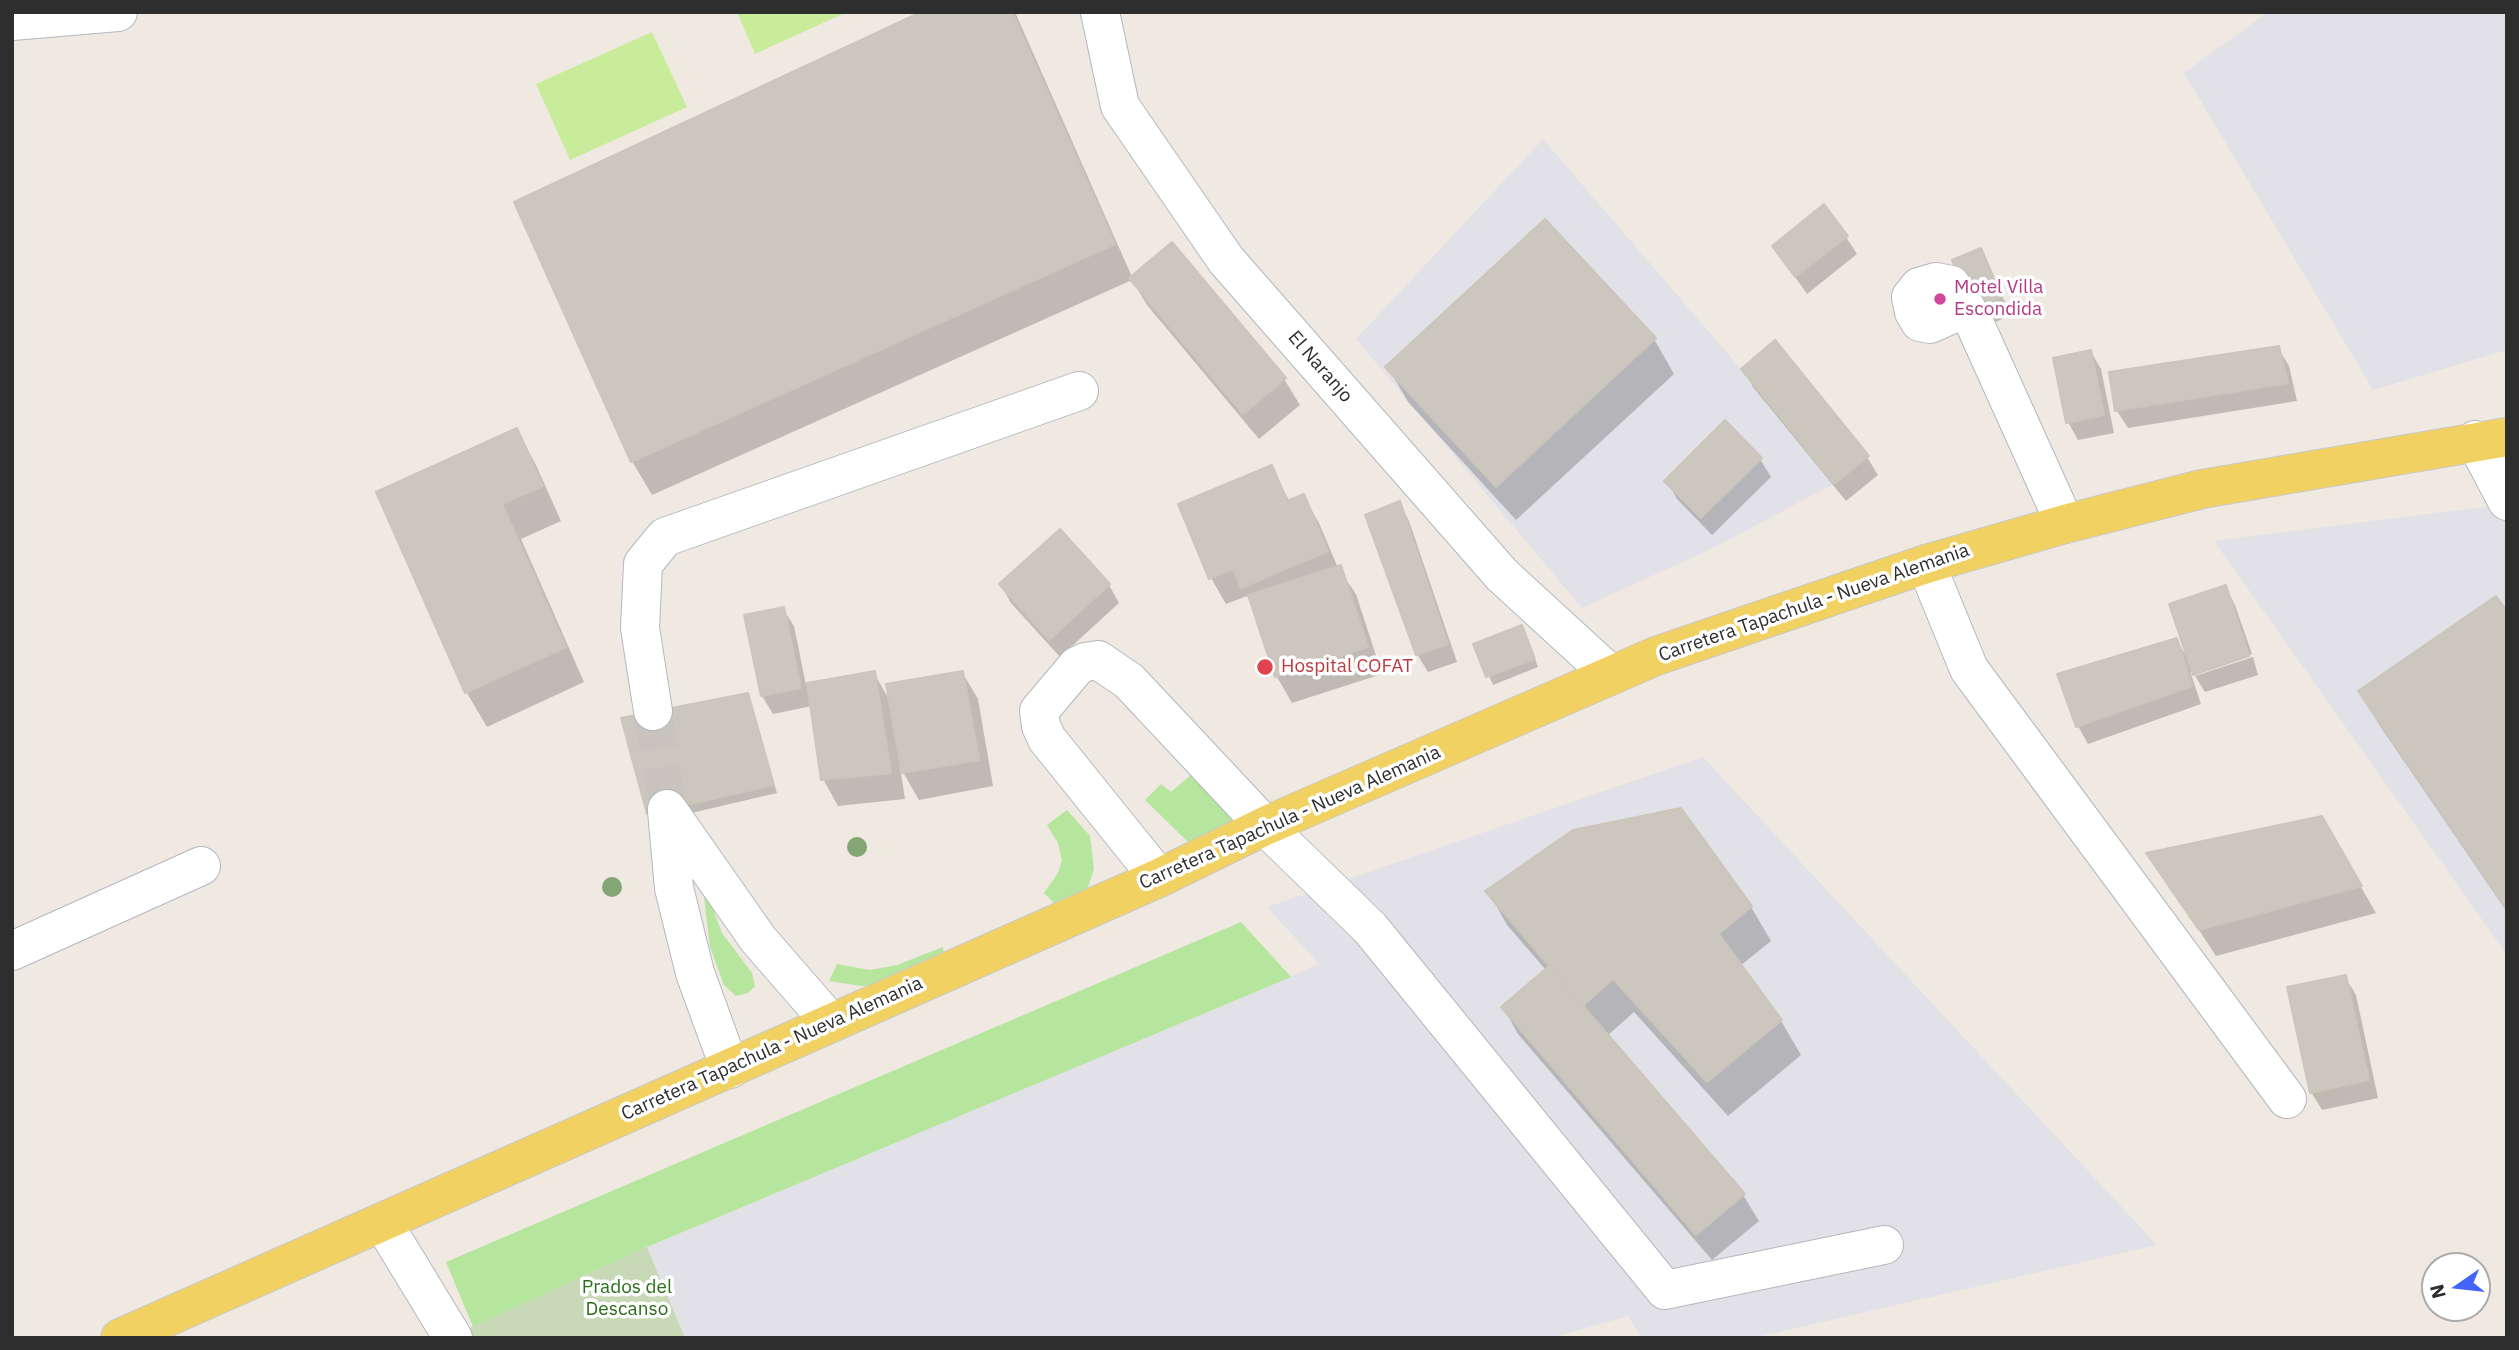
<!DOCTYPE html>
<style>
body{margin:0}
#map{position:relative;width:2519px;height:1350px;overflow:hidden;background:#efe9e1;font-family:"IBM Plex Sans",sans-serif}
canvas{display:block}
.frame{position:absolute;inset:0;border:14px solid #2e2e2e;pointer-events:none}
.north{position:absolute;left:2421px;top:1252px;width:70px;height:70px;box-sizing:border-box;background:#fff;border:2px solid #ababab;border-radius:50%;rotate:256deg;font-size:19px;font-weight:700;line-height:28px;text-align:center;color:#2e2e2e}
.north::after{content:'';display:block;margin:auto;width:24px;height:32px;background:#4264fb;clip-path:polygon(50% 0,100% 100%,50% 72%,0 100%)}
</style>
<div id="map">
<canvas width="2519" height="1350"></canvas>
<div class="frame"></div>
<div class="north">N</div>
</div>
<script>
const ctx = document.querySelector('canvas').getContext('2d');
ctx.lineJoin = 'round';
function fill(path, color) {
  ctx.fillStyle = color;
  ctx.fill(path, 'evenodd');
}
function poly(rows) {
  const path = new Path2D();
  for (const r of rows) {
    path.moveTo(r[0], r[1]);
    for (let i = 2; i < r.length; i += 2) path.lineTo(r[i], r[i + 1]);
  }
  return path;
}
function strokePath(path, color, width, dash) {
  ctx.strokeStyle = color;
  ctx.lineWidth = width;
  ctx.lineCap = dash ? 'butt' : 'round';
  ctx.setLineDash(dash || []);
  ctx.stroke(path);
}
function drawText(font, color, halo, rows, align = 'center') {
  ctx.font = font + ' "IBM Plex Sans",sans-serif';
  ctx.lineWidth = 7;
  ctx.setLineDash([]);
  ctx.textBaseline = 'middle';
  ctx.strokeStyle = halo;
  ctx.fillStyle = color;
  for (const [text, x, y, turn = 0] of rows) {
    ctx.save();
    ctx.translate(x, y);
    ctx.rotate((+turn || 0) * Math.PI / 180);
    ctx.textAlign = isNaN(turn) ? turn : align;
    if (halo) ctx.strokeText(text, 0, 0);
    ctx.fillText(text, 0, 0);
    ctx.restore();
  }
}
const industrial = poly([
 [2268,12,2507,12,2507,350,2373,390,2184,73],
 [1543,139,1741,369,1834,484,1713,548,1582,608,1356,339],
 [2507,504,2507,955,2214,541],
 [1703,757,2157,1245,1753,1338,1641,1338,1628,1316,1551,1338,685,1338,647,1247,1319,964,1267,907]
]);
const green = poly([
 [1192,774,1233,816,1231,824,1191,845,1145,800,1161,784,1171,792],
 [1067,810,1090,836,1094,869,1087,890,1063,912,1044,893,1058,873,1062,860,1058,843,1047,825],
 [702,880,722,933,752,973,755,986,748,993,736,996,724,985,710,947],
 [1241,922,1291,977,647,1247,473,1327,446,1262],
 [943,947,945,965,893,985,861,986,829,981,837,964,870,970,897,965]
]);
const cemetery = poly([
 [647,1247,685,1338,448,1338]
]);
const pitch = poly([
 [737,12,847,12,755,54],
 [652,32,687,107,570,160,536,84]
]);
const shadow = poly([
 [925,12,1015,12,1132,277,1284,379,1300,405,1259,439,1147,305,1132,280,652,495,632,461],
 [1846,237,1857,254,1807,294,1774,247],
 [1980,250,2011,315,1984,327],
 [1654,339,1674,374,1516,520,1408,402,1388,367],
 [2278,348,2289,366,2297,401,2128,428,2117,411],
 [2091,352,2101,369,2114,433,2078,440,2068,422],
 [1743,369,1867,457,1878,475,1846,501,1753,387],
 [517,430,536,465,561,521,521,539,584,682,487,727,467,693,378,493],
 [1760,459,1771,477,1712,535,1677,499,1667,481],
 [1271,467,1290,502,1303,496,1319,523,1338,568,1356,594,1382,674,1292,703,1277,677,1255,609,1247,596,1226,604,1211,578],
 [1399,503,1409,521,1457,662,1428,672,1417,654],
 [1001,585,1109,585,1119,603,1060,657,1011,603],
 [2225,587,2235,605,2252,654,2195,673,2195,676,2190,671,2201,704,2088,744,2078,726,2176,640,2189,660],
 [783,609,794,626,806,685,874,673,891,703,962,672,978,699,993,786,919,800,900,767,905,799,838,806,823,779,812,706,773,714,762,696],
 [2507,614,2507,912,2380,726,2360,692],
 [1526,636,1538,667,1493,685,1476,645],
 [2253,657,2258,675,2205,692,2195,676],
 [747,695,777,793,653,822],
 [2321,818,2376,913,2216,956,2149,854],
 [1488,891,1751,907,1771,941,1740,966,1781,1021,1801,1055,1728,1116,1634,1012,1607,1036,1743,1195,1759,1221,1712,1260,1518,1034,1503,1007,1546,970,1507,925],
 [2345,977,2356,995,2378,1098,2322,1110,2311,1092]
]);
const building = poly([
 [921,12,1012,12,1115,244,631,462,514,202,921,12],
 [1824,204,1848,236,1795,277,1772,246,1824,204],
 [1545,219,1656,338,1496,487,1385,367,1545,219],
 [1172,242,1286,378,1243,414,1129,278,1172,242],
 [1981,248,2002,297,1972,310,1952,260,1981,248],
 [1775,340,1869,456,1834,484,1741,369,1775,340],
 [2279,346,2288,383,2115,411,2109,372,2279,346],
 [2091,350,2104,415,2066,423,2053,358,2091,350],
 [1725,420,1762,458,1701,518,1664,481,1725,420],
 [517,428,543,486,502,504,566,647,465,693,376,492,517,428],
 [1272,465,1287,501,1304,494,1328,551,1241,588,1233,569,1209,579,1178,504,1272,465],
 [1400,501,1448,644,1416,655,1365,515,1400,501],
 [1060,529,1110,584,1049,640,999,584,1060,529],
 [1341,565,1368,647,1275,677,1248,595,1341,565],
 [2226,585,2249,656,2193,675,2169,604,2226,585],
 [2496,596,2507,611,2507,910,2358,691,2496,596],
 [784,607,801,688,761,696,744,615,784,607],
 [1522,625,1535,659,1486,677,1473,644,1522,625],
 [2177,638,2192,686,2076,727,2057,674,2177,638],
 [875,671,891,773,821,780,807,683,875,671],
 [963,671,979,760,902,773,886,684,963,671],
 [748,693,774,785,647,814,621,718,748,693],
 [1681,808,1752,906,1719,934,1782,1020,1707,1082,1613,979,1583,1006,1485,891,1573,830,1681,808],
 [2322,816,2362,886,2199,930,2146,853,2322,816],
 [1549,966,1745,1194,1696,1235,1501,1007,1549,966],
 [2346,975,2369,1080,2310,1093,2287,987,2346,975]
]);
const minorTunnel = poly([
 [653,711,667,809]
]);
const minor = poly([
 [1100,12,1120,106,1226,260,1502,575,1611,675],
 [12,21,118,12],
 [1966,308,1930,324,1920,322,1914,312,1911,297,1919,287,1936,282,1951,285,1966,308,1973,320,2065,524],
 [2475,440,2507,501],
 [1926,564,1969,669,2287,1099],
 [653,711,640,628,643,564,665,537,1079,391],
 [667,809,758,939,831,1023],
 [667,811,674,888,695,973,730,1069],
 [1159,878,1047,739,1041,726,1039,711,1077,666,1085,662,1098,660,1129,681,1265,826,1370,928,1665,1290,1884,1245],
 [12,951,201,866],
 [383,1223,453,1338]
]);
const major = poly([
 [120,1338,1159,878,1265,826,1656,656,1926,564,2065,524,2202,489,2507,437]
]);
const trees = [
 [857,847],
 [612,887]
];
const markers = [
 [1940,299,7,"#d1479c"],
 [1265,667,9,"#e0444e"]
];
const hotelNames = [
 ["Motel Villa",1954,288],
 ["Escondida",1954,310]
];
const streetNames = [
 ["El Naranjo",1320,367,49],
 ["Carretera Tapachula - Nueva Alemania",1814,603,-19],
 ["Carretera Tapachula - Nueva Alemania",1290,818,-24],
 ["Carretera Tapachula - Nueva Alemania",772,1049,-24]
];
const healthNames = [
 ["Hospital COFAT",1281,667]
];
const parkNames = [
 ["Prados del",627,1288],
 ["Descanso",627,1310]
];
fill(industrial, '#e3e1e8');
fill(green, '#b6e59e');
fill(cemetery, '#c8d9b8');
fill(pitch, '#c9ec9a');
fill(shadow, '#0003');
fill(building, '#cbc7bf');
strokePath(building, '#cbc5ba', 2);
strokePath(minorTunnel, '#c8c4bd', 38, [38, 19]);
strokePath(minor, '#b4b7c1', 40);
strokePath(major, '#c9c9c9', 40);
strokePath(minor, '#fff', 38);
strokePath(major, '#f2d163', 38);
ctx.fillStyle = '#84a574';
for (const [x, y] of trees) {
  ctx.beginPath();
  ctx.arc(x, y, 10, 0, 2 * Math.PI);
  ctx.fill();
}
for (const [x, y, r, color] of markers) {
  const dot = new Path2D();
  dot.arc(x, y, r, 0, 2 * Math.PI);
  ctx.fillStyle = color;
  ctx.fill(dot);
  strokePath(dot, '#fff', 2.5);
}
drawText('19px', '#b23c85', '#fff', hotelNames, 'left');
drawText('19px', '#2e2e2e', '#fff', streetNames);
drawText('19px', '#be3a42', '#fff', healthNames, 'left');
drawText('19px', '#2c6e1b', '#fff', parkNames);
</script>
